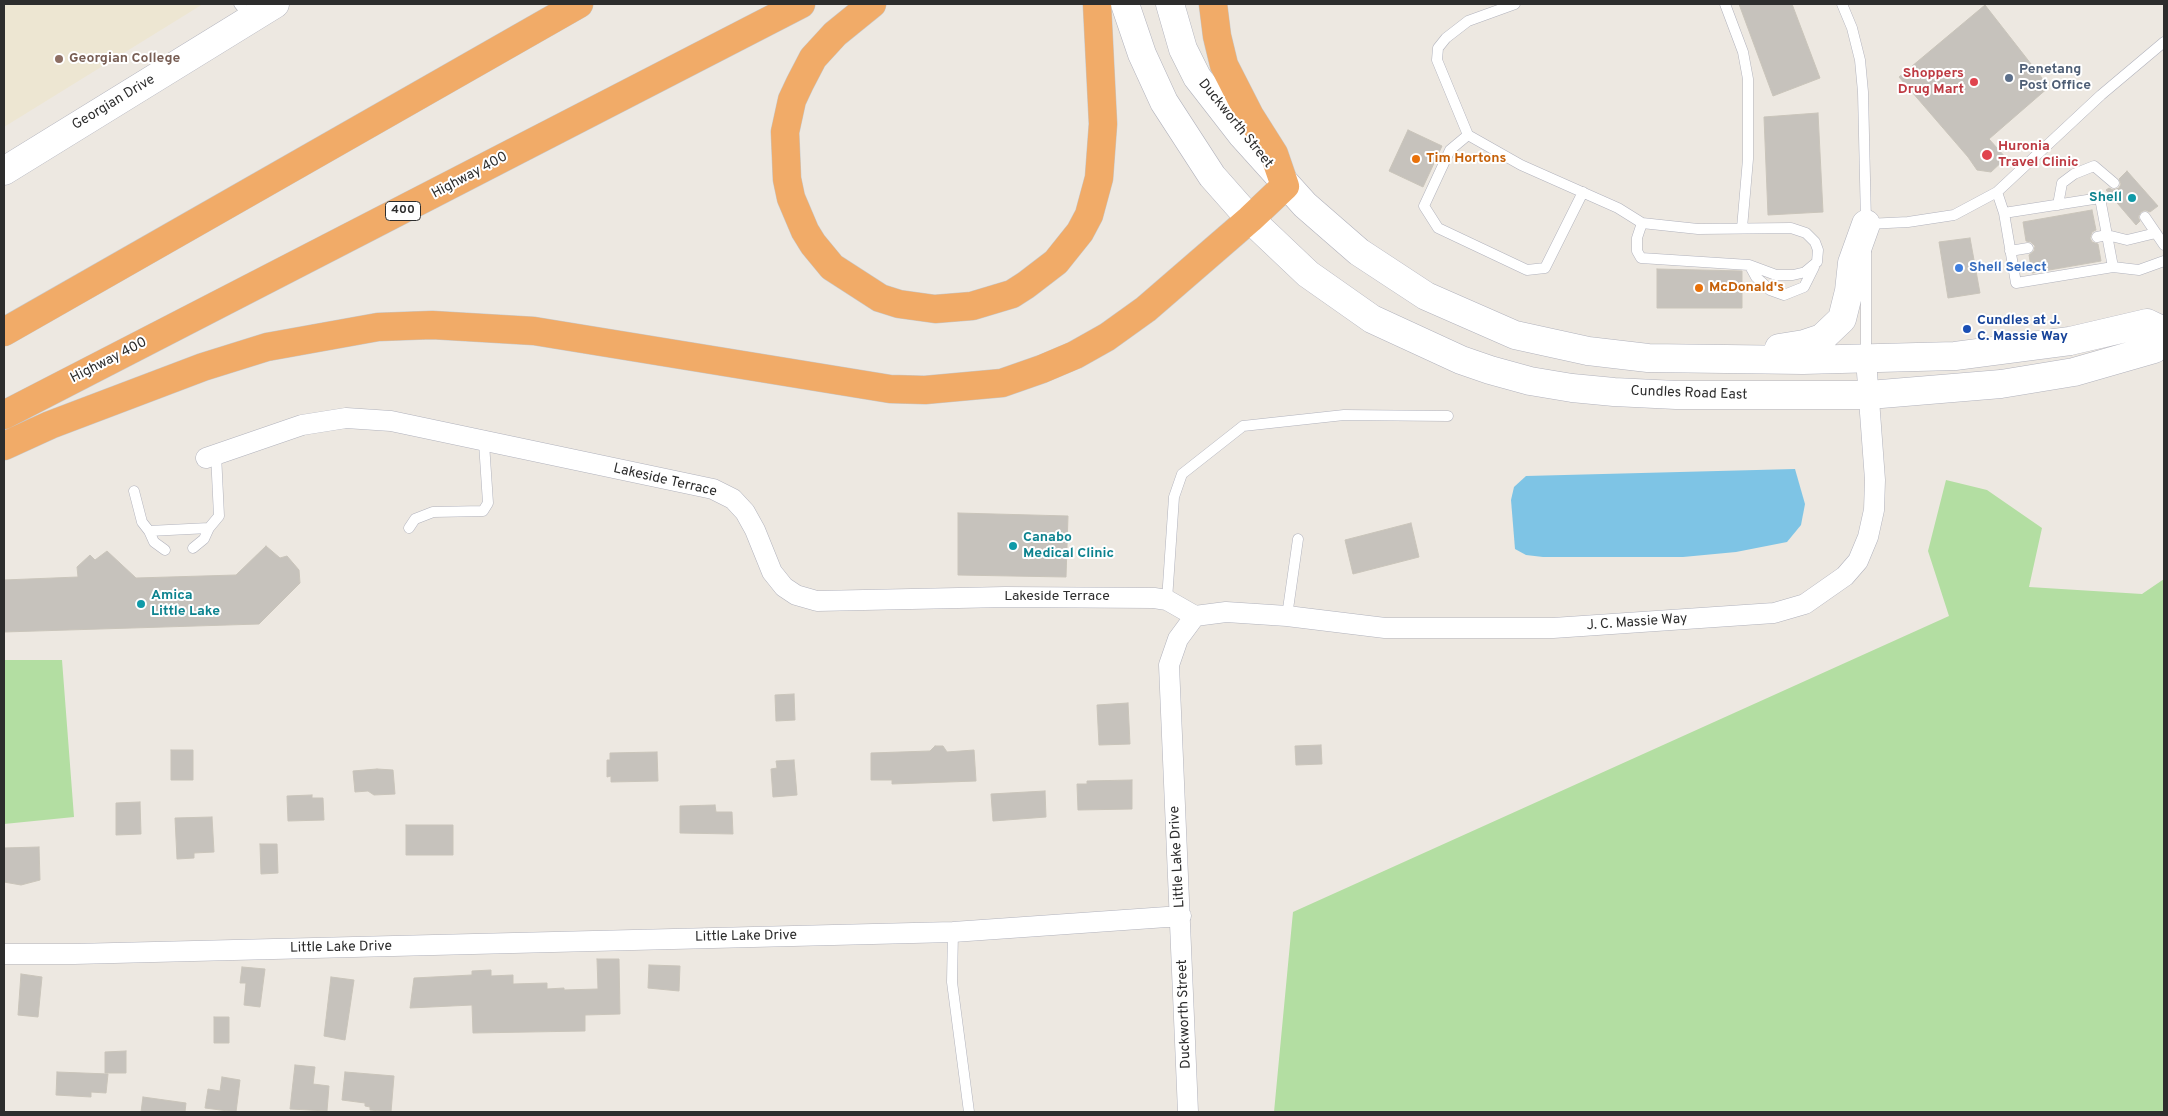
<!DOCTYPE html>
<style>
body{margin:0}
#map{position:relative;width:2168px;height:1116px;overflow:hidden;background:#ede8e1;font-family:Overpass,sans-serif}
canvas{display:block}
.frame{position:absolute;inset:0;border:5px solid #2d2d2d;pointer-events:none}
</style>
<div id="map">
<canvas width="2168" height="1116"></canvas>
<div class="frame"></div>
</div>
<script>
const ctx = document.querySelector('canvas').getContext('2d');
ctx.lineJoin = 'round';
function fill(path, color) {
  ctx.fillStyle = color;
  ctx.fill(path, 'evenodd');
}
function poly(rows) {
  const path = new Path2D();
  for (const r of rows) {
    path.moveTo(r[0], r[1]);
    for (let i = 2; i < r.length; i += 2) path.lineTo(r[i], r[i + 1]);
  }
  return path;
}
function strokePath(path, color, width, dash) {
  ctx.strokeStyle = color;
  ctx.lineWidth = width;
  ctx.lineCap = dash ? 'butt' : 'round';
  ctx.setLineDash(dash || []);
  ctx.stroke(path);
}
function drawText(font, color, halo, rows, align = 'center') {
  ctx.font = font + ' Overpass,sans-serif';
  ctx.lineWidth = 4;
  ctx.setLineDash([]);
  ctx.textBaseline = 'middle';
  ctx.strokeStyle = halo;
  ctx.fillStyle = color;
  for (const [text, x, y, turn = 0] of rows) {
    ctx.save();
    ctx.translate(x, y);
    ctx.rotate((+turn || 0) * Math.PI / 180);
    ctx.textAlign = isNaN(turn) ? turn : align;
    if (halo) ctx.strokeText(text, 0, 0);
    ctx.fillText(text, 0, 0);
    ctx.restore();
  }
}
const education = poly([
 [4,4,203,4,4,127]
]);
const green = poly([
 [1946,480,1987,490,2042,528,2029,587,2142,594,2164,579,2164,1112,1274,1112,1293,912,1949,616,1928,551],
 [4,660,62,660,74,817,4,824]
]);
const water = poly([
 [1795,469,1805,504,1801,525,1787,542,1736,552,1683,557,1543,557,1526,555,1515,549,1511,500,1514,487,1526,476]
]);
const building = poly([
 [1739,4,1792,4,1820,78,1773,96,1739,4],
 [1985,5,2049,87,1989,139,2006,158,1991,172,1977,170,1968,157,1899,77,1985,5],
 [1818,113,1823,212,1768,215,1764,117,1818,113],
 [1408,130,1442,146,1423,187,1389,171,1408,130],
 [2127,171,2158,206,2150,212,2145,210,2141,212,2138,217,2140,221,2136,225,2106,190,2109,188,2113,190,2119,188,2121,184,2119,179,2127,171],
 [2092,210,2096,230,2092,232,2090,238,2092,242,2098,244,2101,261,2032,273,2029,255,2034,251,2035,246,2031,242,2026,241,2023,222,2092,210],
 [1970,238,1980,293,1948,298,1939,242,1970,238],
 [1657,269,1742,271,1742,308,1657,308,1657,269],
 [958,513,1068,516,1066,577,958,575,958,513],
 [1411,523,1419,557,1353,574,1345,540,1411,523],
 [266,546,280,558,287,556,299,570,300,583,259,624,4,632,4,580,78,577,77,567,90,555,95,560,107,551,136,578,236,575,266,546],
 [794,694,795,720,776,721,775,695,794,694],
 [1128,703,1130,744,1099,745,1097,705,1128,703],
 [1321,745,1322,764,1296,765,1295,746,1321,745],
 [935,746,943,746,947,752,974,750,976,781,892,784,892,780,871,780,871,753,930,751,935,746],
 [171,750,193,750,193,780,171,780,171,750],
 [657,752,658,781,611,782,611,776,607,777,607,760,610,760,610,753,657,752],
 [794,760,797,795,773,797,771,769,777,768,776,761,794,760],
 [377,769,393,770,395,794,374,795,368,791,355,792,353,771,377,769],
 [1132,780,1132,809,1078,810,1077,784,1087,784,1087,781,1132,780],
 [1045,791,1046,817,993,821,991,794,1045,791],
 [312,795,312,798,323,798,324,820,288,821,287,796,312,795],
 [140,802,141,834,116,835,116,803,140,802],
 [715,805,716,812,732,812,733,834,680,833,680,806,715,805],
 [212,817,214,852,194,853,194,858,177,859,175,818,212,817],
 [406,825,453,825,453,855,406,855,406,825],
 [260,844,277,844,278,873,261,874,260,844],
 [39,847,40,880,21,885,4,882,4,848,39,847],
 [597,959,619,959,620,1014,585,1015,585,1031,473,1033,472,1005,410,1008,414,978,472,975,472,971,491,970,491,976,513,975,513,984,547,983,547,989,564,988,564,990,598,989,597,959],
 [649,965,680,966,679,991,648,988,649,965],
 [242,967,265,969,260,1007,244,1005,246,983,240,983,242,967],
 [21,974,42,977,38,1017,18,1015,21,974],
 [331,977,354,980,345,1040,324,1036,331,977],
 [214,1017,229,1017,229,1043,214,1043,214,1017],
 [126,1051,126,1073,105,1073,105,1052,126,1051],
 [295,1065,315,1067,313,1084,329,1086,327,1111,290,1109,295,1065],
 [57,1072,108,1074,106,1093,91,1092,91,1097,56,1095,57,1072],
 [345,1072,394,1076,391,1112,370,1110,370,1107,365,1106,365,1103,342,1100,345,1072],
 [222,1077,240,1080,236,1112,205,1108,208,1089,220,1091,222,1077],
 [143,1097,186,1103,185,1112,141,1112,143,1097]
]);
const lane = poly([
 [239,4,251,19],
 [1515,4,1468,21,1446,38,1438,48,1437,60,1468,135,1521,165,1618,208,1642,223,1698,229,1791,228,1806,233,1815,242,1818,250,1817,262,1805,272],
 [1725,4,1743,52,1748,79,1748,159,1742,228],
 [1842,4,1852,28,1860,60,1863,92,1866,222],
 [1468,135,1450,150,1424,206,1438,228,1527,270,1545,268,1583,192],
 [1997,192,2004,213,2016,283,2113,267,2100,198,2004,213],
 [2058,205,2062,183,2074,174,2094,166,2114,183],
 [2145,217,2164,245],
 [1642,223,1637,238,1637,251,1641,258,1749,265,1776,275,1793,275,1810,271],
 [1867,224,1908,222,1954,215,1997,192,2101,95,2164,42],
 [2097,237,2107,235,2127,240,2156,233],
 [2010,251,2028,248],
 [1750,266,1756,277,1770,290,1784,295,1804,287,1814,267],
 [2113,267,2139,270,2164,261],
 [1866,357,1866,252],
 [134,491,142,522,149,531,209,528,219,516,216,454],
 [409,528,415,519,433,512,483,511,488,503,484,443],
 [149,531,154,542,165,550],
 [193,548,204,539,209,528],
 [1167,600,1174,497,1182,474,1243,426,1344,415,1448,416],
 [1287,616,1298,539],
 [953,932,952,982,969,1112]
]);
const street = poly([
 [206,458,302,425,346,418,391,421,713,489,733,499,745,512,755,530,772,572,784,587,796,595,817,601,1005,597,1154,598,1167,600,1195,616],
 [1195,616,1226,612,1287,616,1385,628,1553,628,1774,613,1805,604,1845,576,1858,561,1868,537,1874,510,1875,480,1866,359],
 [4,954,74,954,953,932,1181,916],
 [1188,1112,1169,665,1178,639,1195,616]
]);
const secondary = poly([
 [1125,4,1142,54,1164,102,1212,176,1250,219,1308,274,1372,319,1461,360,1490,370,1530,381,1572,388,1614,392,1676,395,1869,395,2001,384,2074,372,2154,349,2164,335],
 [1170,4,1183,49,1197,77,1242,135,1305,205,1359,252,1426,296,1515,335,1588,351,1648,358,1803,360,1955,356,2070,341,2147,323,2164,331],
 [4,171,275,4],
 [1779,348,1804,344,1822,338,1842,319,1849,291,1852,263,1866,224]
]);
const highway = poly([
 [872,4,835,34,813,58,800,83,792,100,785,132,787,179,791,198,805,231,813,244,832,267,880,298,899,304,935,309,972,306,1012,294,1026,285,1056,262,1080,232,1089,215,1099,178,1103,124,1097,4],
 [4,332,579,4],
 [4,415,801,4],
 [4,446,50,425,203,367,267,347,378,327,432,325,534,331,890,389,925,390,1002,383,1042,369,1075,355,1107,337,1146,309,1250,219,1285,186,1274,154,1250,116,1224,65,1217,36,1213,4]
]);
const markers = [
 [59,59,5,"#8d6e63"],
 [2009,78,5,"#5c6f8a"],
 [1974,82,5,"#e0444e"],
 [1987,155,6,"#e0444e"],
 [1416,159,5,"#e8710a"],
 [2132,198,5,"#0f9aa8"],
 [1959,268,5,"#3f7fe0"],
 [1699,288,5,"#e8710a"],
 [1967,329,5,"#1a4fb4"],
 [1013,546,5,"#0f9aa8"],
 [141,604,5,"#0f9aa8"]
];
const shields = [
 [403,211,35]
];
const shieldNames = [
 ["400",403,211]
];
const educationNames = [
 ["Georgian College",69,59]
];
const serviceNames = [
 ["Penetang",2019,70],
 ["Post Office",2019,86]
];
const healthNames = [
 ["Shoppers",1964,74],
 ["Drug Mart",1964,90],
 ["Huronia",1998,147,"left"],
 ["Travel Clinic",1998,163,"left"]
];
const streetNames = [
 ["Georgian Drive",114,103,-31],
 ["Duckworth Street",1235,124,51],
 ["Highway 400",470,176,-28],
 ["Highway 400",109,361,-27],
 ["Cundles Road East",1689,394,2],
 ["Lakeside Terrace",665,481,13],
 ["Lakeside Terrace",1057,597],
 ["J. C. Massie Way",1637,623,-4],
 ["Little Lake Drive",1178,857,-93],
 ["Little Lake Drive",746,937,-1],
 ["Little Lake Drive",341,948,-1],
 ["Duckworth Street",1185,1014,-92]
];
const foodNames = [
 ["Tim Hortons",1426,159],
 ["McDonald's",1709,288]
];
const cultureNames = [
 ["Shell",2122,198,"right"],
 ["Canabo",1023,538],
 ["Medical Clinic",1023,554],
 ["Amica",151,596],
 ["Little Lake",151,612]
];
const shopNames = [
 ["Shell Select",1969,268]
];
const transitNames = [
 ["Cundles at J.",1977,321],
 ["C. Massie Way",1977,337]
];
fill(education, '#ede6d2');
fill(green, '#b3dea2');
fill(water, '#7ec4e5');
fill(building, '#c6c2bc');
strokePath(building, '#c9c4ba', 1);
strokePath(lane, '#b1b2bc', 11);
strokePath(street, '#b1b2bc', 21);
strokePath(secondary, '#b1b2bc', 29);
strokePath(highway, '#c8c8c8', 29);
strokePath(lane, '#fff', 10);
strokePath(street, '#fff', 20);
strokePath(secondary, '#fff', 28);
strokePath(highway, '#f1ab68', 28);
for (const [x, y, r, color] of markers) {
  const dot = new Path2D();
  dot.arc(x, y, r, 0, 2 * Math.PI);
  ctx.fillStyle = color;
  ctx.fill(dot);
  strokePath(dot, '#fff', 2);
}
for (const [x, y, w] of shields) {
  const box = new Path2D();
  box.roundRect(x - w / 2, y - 9.5, w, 19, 4);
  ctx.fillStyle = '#fff';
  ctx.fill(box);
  strokePath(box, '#2d2d2d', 1);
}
drawText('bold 12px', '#2d2d2d', null, shieldNames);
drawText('bold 14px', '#785e54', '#fff', educationNames, 'left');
drawText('bold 14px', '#4e5e75', '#fff', serviceNames, 'left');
drawText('bold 14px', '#be3a42', '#fff', healthNames, 'right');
drawText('14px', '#2d2d2d', '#fff', streetNames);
drawText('bold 14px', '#c56008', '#fff', foodNames, 'left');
drawText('bold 14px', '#0d838f', '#fff', cultureNames, 'left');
drawText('bold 14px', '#366cbe', '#fff', shopNames, 'left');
drawText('bold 14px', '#164399', '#fff', transitNames, 'left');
</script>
